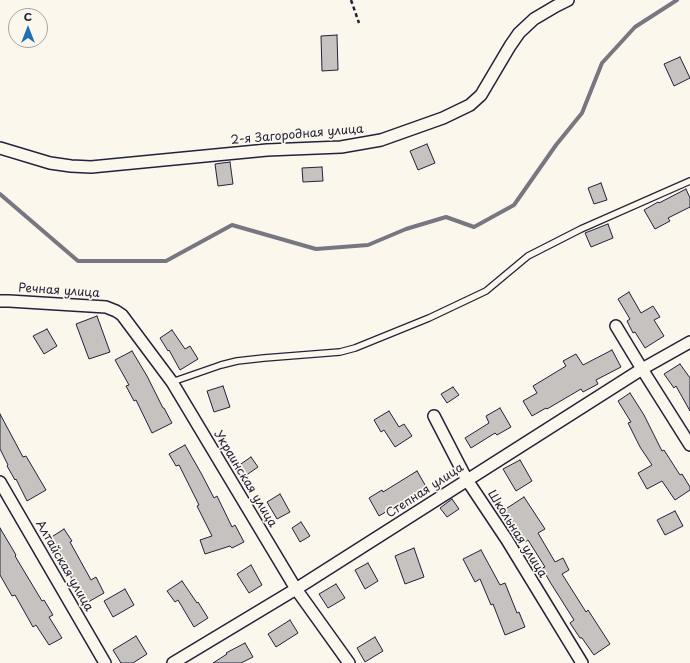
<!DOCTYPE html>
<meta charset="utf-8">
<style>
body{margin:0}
#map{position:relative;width:690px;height:663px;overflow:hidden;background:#fbf7ec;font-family:"Playpen Sans",sans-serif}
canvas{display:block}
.north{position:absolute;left:8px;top:8px;width:40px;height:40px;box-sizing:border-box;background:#fbf7ec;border:1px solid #a4a2a5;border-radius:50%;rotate:0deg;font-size:11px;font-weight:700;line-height:16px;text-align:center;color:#22223b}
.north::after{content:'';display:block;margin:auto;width:14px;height:18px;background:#1f6fb2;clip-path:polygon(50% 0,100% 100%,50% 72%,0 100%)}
</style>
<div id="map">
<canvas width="690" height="663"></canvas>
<div class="north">С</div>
</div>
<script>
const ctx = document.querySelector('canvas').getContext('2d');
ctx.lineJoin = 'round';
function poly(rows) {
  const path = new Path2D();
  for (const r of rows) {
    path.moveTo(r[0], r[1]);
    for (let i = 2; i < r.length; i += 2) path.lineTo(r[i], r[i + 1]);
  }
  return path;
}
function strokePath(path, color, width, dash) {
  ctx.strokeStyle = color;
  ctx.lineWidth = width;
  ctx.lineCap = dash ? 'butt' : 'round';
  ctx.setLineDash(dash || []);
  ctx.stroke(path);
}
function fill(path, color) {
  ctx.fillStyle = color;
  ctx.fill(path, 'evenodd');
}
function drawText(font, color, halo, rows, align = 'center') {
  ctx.font = font + ' "Playpen Sans",sans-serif';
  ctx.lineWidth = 3.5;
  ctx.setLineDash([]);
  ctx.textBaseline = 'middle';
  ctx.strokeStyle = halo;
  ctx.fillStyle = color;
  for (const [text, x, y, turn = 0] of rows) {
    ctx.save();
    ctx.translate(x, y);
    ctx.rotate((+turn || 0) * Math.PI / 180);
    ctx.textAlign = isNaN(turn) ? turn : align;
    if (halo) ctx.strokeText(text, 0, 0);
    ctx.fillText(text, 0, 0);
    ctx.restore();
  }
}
const stream = poly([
 [0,194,78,261,166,261,232,225,316,249,368,245,406,229,446,217,474,227,514,205,556,145,582,113,602,63,635,27,677,0]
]);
const building = poly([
 [337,35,338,70,322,71,321,36,337,35],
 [680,57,690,78,674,86,664,64,680,57],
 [427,144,435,163,418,170,410,151,427,144],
 [230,162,233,184,218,186,215,164,230,162],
 [322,167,323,181,303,182,302,168,322,167],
 [601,183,607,200,594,204,588,188,601,183],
 [686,189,690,198,690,207,668,218,670,221,655,229,644,210,658,202,659,203,686,189],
 [608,224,613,238,591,247,585,233,608,224],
 [629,292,641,313,653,306,660,317,654,320,664,336,645,348,635,332,633,333,627,321,630,319,618,299,629,292],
 [97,316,110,352,89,359,76,324,97,316],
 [47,329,57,346,44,354,33,336,47,329],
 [172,330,185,349,190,346,198,359,180,370,169,350,168,351,160,338,172,330],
 [612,350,621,367,596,380,598,384,583,392,581,389,547,409,546,408,532,416,523,401,537,393,533,386,566,366,563,361,576,354,583,365,612,350],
 [132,351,147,376,163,408,164,408,172,423,152,433,136,400,134,401,126,386,129,385,115,360,132,351],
 [680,364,690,378,690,411,676,386,674,388,664,374,680,364],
 [223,386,230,407,214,412,207,391,223,386],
 [453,387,459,395,447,403,441,394,453,387],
 [630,393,644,415,662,451,664,450,680,475,682,474,690,487,690,490,675,500,662,481,647,489,638,473,652,465,640,447,628,423,631,422,618,401,630,393],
 [500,408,511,427,497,435,495,433,471,448,465,438,489,423,486,416,500,408],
 [389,411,399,427,404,424,412,436,395,447,384,430,381,432,374,420,389,411],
 [0,414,23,457,26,456,46,490,27,501,16,479,15,480,7,466,8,465,0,449,0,414],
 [185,445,201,473,214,498,217,496,232,527,235,525,244,542,232,548,230,546,205,554,200,540,212,536,197,506,199,505,179,465,176,466,169,454,185,445],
 [251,457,258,467,245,476,238,466,251,457],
 [520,460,532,481,516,491,503,469,520,460],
 [417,471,428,490,411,500,409,498,379,516,369,498,382,490,383,492,417,471],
 [280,494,290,512,277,519,267,502,280,494],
 [524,497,545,529,538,533,555,562,563,558,569,570,562,574,586,612,588,610,610,644,594,655,582,638,580,638,570,623,574,620,550,582,542,568,545,567,528,540,525,542,504,510,524,497],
 [452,499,459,509,447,517,440,508,452,499],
 [675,511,683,526,665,535,657,520,675,511],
 [301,522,310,536,300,542,292,528,301,522],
 [0,528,16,555,15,556,42,601,44,600,53,615,49,617,62,638,49,645,36,625,33,627,15,595,12,596,0,575,0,528],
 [64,529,72,541,70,542,91,580,96,577,104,593,83,605,75,589,77,588,57,552,56,552,47,540,64,529],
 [414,548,424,577,405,584,395,556,414,548],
 [481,550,500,585,505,583,517,613,519,612,525,627,505,635,493,604,491,605,480,579,475,582,463,559,481,550],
 [368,563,378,581,365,589,355,570,368,563],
 [251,565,262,585,249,593,237,574,251,565],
 [182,581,197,603,198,602,208,618,194,627,178,600,175,602,167,591,182,581],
 [336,584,345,598,328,608,319,594,336,584],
 [125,589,134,605,113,617,104,601,125,589],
 [290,620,298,633,276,647,268,634,290,620],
 [136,636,147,654,133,663,121,663,113,650,136,636],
 [375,637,383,651,365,662,357,648,375,637],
 [245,643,253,657,241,663,213,663,227,654,226,653,245,643]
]);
const path = poly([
 [351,0,359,23]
]);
const lane = poly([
 [172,382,221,365,237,361,264,358,340,352,355,348,429,318,486,291,528,256,581,229,690,181]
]);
const street = poly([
 [0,148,50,163,71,166,91,167,267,150,341,147,381,140,443,118,470,105,481,95,510,46,519,33,534,19,556,6,568,0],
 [0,301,9,301,106,307,116,311,122,315,172,382,296,589,349,663],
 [616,326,642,369,690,445],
 [434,416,467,480,507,540,582,663],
 [0,482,105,663],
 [173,663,296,589,642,369,690,342]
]);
const streetNames = [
 ["2-я Загородная улица",297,135,-5],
 ["Речная улица",59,291,4],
 ["Украинская улица",245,479,59],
 ["Степная улица",425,491,-33],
 ["Школьная улица",517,534,58],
 ["Алтайская улица",64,566,60]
];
strokePath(stream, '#787681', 4);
fill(building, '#c6c2c0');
strokePath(building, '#22223b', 1);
strokePath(lane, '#22223b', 8);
strokePath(street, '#22223b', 14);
strokePath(path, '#22223b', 2.5, [4, 3]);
strokePath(lane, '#fbf7ec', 5.5);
strokePath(street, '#fbf7ec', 11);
drawText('12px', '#22223b', '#fbf7ec', streetNames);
</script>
